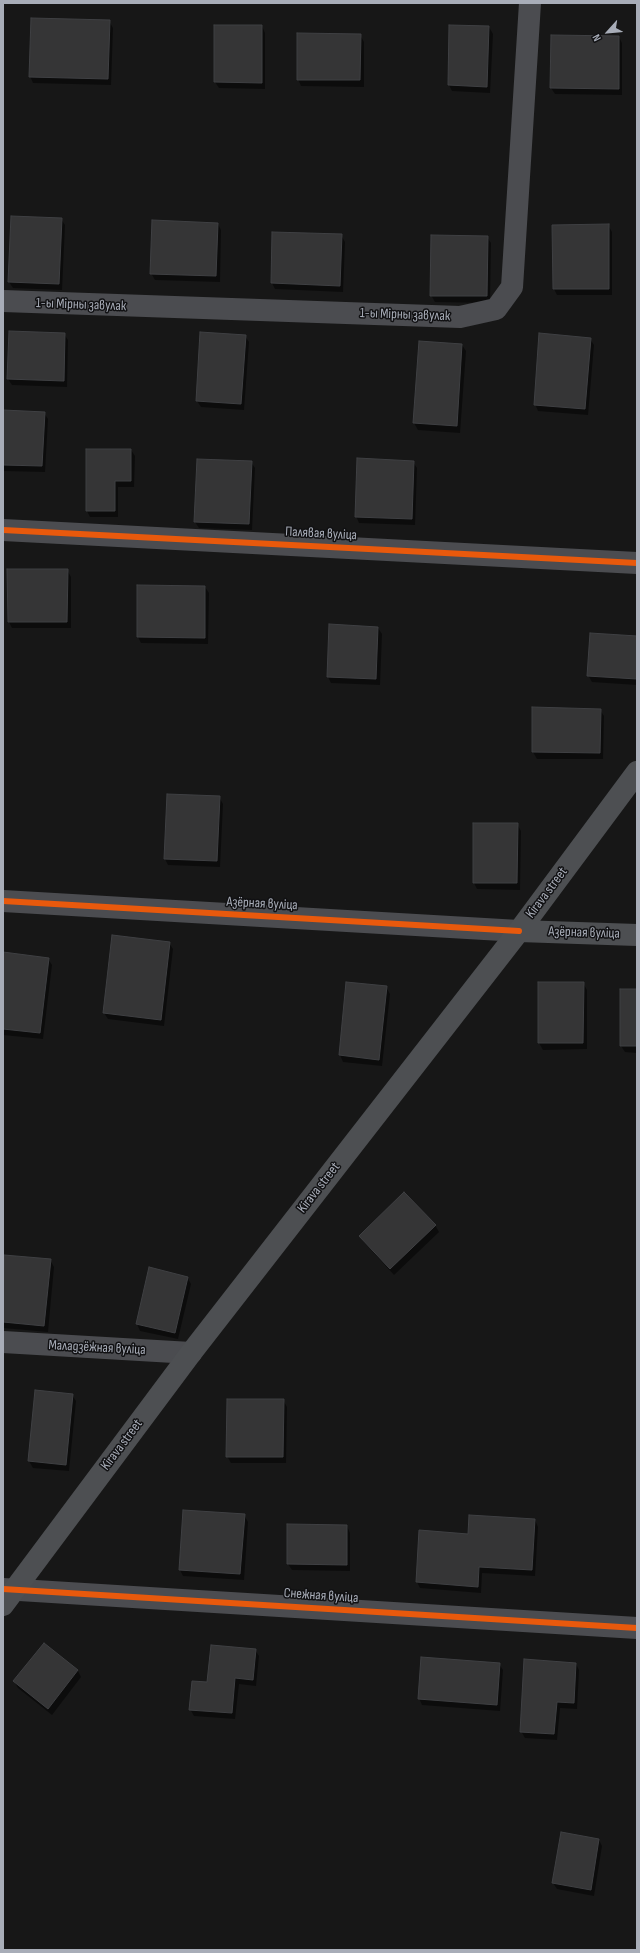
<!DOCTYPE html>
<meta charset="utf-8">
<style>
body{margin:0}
#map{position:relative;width:640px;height:1953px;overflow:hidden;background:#171717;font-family:"Sofia Sans Condensed",sans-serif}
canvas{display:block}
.frame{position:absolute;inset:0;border:4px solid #a8adb8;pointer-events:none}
.north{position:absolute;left:588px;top:12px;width:40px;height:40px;-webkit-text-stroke:3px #111113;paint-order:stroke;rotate:243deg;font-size:11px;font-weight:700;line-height:16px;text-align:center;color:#a8adb8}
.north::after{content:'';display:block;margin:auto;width:14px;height:18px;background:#a8adb8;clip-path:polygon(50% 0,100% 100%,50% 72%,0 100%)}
</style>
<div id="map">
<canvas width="640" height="1953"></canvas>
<div class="frame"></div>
<div class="north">N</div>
</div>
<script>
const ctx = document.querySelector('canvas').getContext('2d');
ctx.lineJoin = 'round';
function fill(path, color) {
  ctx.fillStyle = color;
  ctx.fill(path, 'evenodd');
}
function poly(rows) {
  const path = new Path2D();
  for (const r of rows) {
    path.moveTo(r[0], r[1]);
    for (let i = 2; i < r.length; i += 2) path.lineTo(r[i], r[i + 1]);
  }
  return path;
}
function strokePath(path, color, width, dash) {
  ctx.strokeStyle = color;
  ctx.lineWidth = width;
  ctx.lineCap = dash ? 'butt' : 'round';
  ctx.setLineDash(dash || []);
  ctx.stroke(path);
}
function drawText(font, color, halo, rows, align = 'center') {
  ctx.font = font + ' "Sofia Sans Condensed",sans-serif';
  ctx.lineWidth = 3;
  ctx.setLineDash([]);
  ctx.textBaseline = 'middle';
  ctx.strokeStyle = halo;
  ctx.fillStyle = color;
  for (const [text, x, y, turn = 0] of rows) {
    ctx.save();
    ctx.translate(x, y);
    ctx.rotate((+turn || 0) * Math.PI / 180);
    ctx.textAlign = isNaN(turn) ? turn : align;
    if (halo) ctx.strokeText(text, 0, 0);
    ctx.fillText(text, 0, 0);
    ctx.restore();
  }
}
const shadow = poly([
 [109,21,113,28,111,85,33,83,30,76],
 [262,26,265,33,265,89,219,88,215,82],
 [489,27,493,34,490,93,452,91,449,85],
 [360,35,364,42,364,87,301,86,298,79],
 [619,37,622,43,622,95,555,94,551,88],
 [61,219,65,225,62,290,13,288,9,282],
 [218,224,221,230,220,282,155,280,151,273],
 [608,225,612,232,612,295,557,295,554,289],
 [341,235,345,242,343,292,275,289,272,283],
 [487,237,491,243,490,303,435,302,431,295],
 [64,334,68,340,67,387,12,385,8,379],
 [245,336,249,342,244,410,201,407,197,401],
 [590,339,594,345,588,415,538,411,535,404],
 [420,342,462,345,466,351,460,433,418,430,414,423],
 [3,411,44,413,48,419,45,472,3,471],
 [131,450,135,456,134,487,118,487,118,517,90,517,87,511],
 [251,462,255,468,252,530,199,528,195,522],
 [413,462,417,468,415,525,359,523,356,516],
 [67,570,71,577,71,628,12,628,9,622],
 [138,586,205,587,209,593,208,644,141,643,138,637],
 [378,628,382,634,380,685,331,683,328,677],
 [637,637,637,685,592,682,588,675],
 [533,709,600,710,604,716,603,759,537,759,533,752],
 [219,797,223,804,220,867,168,865,165,859],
 [517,824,521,831,520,890,477,889,474,883],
 [169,943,173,949,164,1026,108,1019,104,1013],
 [3,953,48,959,52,965,43,1039,3,1035],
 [347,983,386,987,390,994,382,1066,343,1062,340,1055],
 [539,983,583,983,587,990,587,1049,543,1050,539,1043],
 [621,990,637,990,637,1053,625,1052,621,1046],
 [435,1225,439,1232,394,1275,364,1242,360,1236],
 [5,1256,50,1260,54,1267,48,1332,3,1328,3,1279],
 [187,1277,191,1284,178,1339,140,1331,137,1324],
 [36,1391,72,1395,76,1401,69,1471,33,1468,29,1461],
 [283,1400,287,1407,286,1463,231,1463,227,1456],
 [244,1515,248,1522,244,1580,183,1576,180,1570],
 [535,1520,538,1527,535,1576,482,1573,481,1593,420,1588,417,1582,469,1535],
 [347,1526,350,1533,350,1571,292,1570,288,1564],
 [44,1644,78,1671,81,1677,52,1715,18,1688,14,1681],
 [255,1650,259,1656,256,1686,239,1684,235,1719,194,1716,190,1709,208,1684],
 [499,1664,503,1670,500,1711,422,1705,419,1698],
 [576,1664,579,1670,577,1709,560,1708,557,1740,525,1738,521,1731],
 [599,1840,602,1846,594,1896,557,1889,553,1883]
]);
const building = poly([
 [31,18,110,20,108,79,29,77,31,18],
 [214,25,262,25,262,83,214,82,214,25],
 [449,25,489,26,487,87,448,85,449,25],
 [297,33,361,34,360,80,297,80,297,33],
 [551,35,619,36,619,89,550,88,551,35],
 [11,216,62,218,59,284,8,282,11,216],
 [152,220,218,223,216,276,150,274,152,220],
 [609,224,609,289,553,289,552,225,609,224],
 [272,232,342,234,340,286,271,283,272,232],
 [431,235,488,236,487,296,430,296,431,235],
 [9,331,65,333,64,381,7,379,9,331],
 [200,332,246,335,241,404,196,401,200,332],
 [539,333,591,338,585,409,534,405,539,333],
 [419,341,462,344,457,426,413,423,419,341],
 [3,410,45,412,42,466,3,465,3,410],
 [86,449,131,449,131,481,115,481,115,511,86,511,86,449],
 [357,458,414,461,412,519,355,517,357,458],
 [197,459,252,461,249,524,194,522,197,459],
 [7,569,68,569,67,622,8,622,7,569],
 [137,585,205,586,205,638,137,637,137,585],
 [329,624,378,627,376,679,327,677,329,624],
 [590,633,637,636,637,679,587,676,590,633],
 [532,707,601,709,600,753,532,752,532,707],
 [167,794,220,796,217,861,164,859,167,794],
 [473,823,518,823,517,883,473,883,473,823],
 [112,935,170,942,161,1020,103,1013,112,935],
 [3,952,49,958,40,1033,3,1029,3,952],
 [346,982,387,986,379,1060,339,1055,346,982],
 [538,982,584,982,583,1043,538,1043,538,982],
 [620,989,637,989,637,1046,620,1046,620,989],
 [404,1192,436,1225,390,1269,359,1236,404,1192],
 [4,1255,51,1259,44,1326,3,1322,4,1255],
 [149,1267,188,1277,175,1333,136,1324,149,1267],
 [35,1390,73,1394,66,1465,28,1461,35,1390],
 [227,1399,284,1399,283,1457,226,1457,227,1399],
 [183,1510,245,1514,240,1574,179,1570,183,1510],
 [469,1515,535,1519,532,1570,479,1567,478,1587,416,1582,419,1530,468,1534,469,1515],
 [287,1524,347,1525,347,1565,287,1564,287,1524],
 [44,1643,78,1670,48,1709,13,1681,44,1643],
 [211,1645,256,1649,253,1680,235,1678,232,1713,189,1710,192,1681,207,1682,211,1645],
 [421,1657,500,1663,497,1705,418,1699,421,1657],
 [524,1659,576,1663,574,1703,557,1702,554,1734,520,1732,524,1659],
 [561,1832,599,1839,591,1890,552,1883,561,1832]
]);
const minor = poly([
 [3,301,460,317,496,309,512,287,530,3],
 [3,530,637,563],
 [3,901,519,931],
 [3,1342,191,1353],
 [3,1589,637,1628]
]);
const major = poly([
 [519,931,637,935],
 [3,1605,191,1353,519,931,637,772]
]);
const cycleway = poly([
 [3,530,637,563],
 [3,901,519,931],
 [3,1589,637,1628]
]);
const streetNames = [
 ["1-ы Мірны завулак",81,305,2],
 ["1-ы Мірны завулак",405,315,2],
 ["Палявая вуліца",321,534,3],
 ["Kirava street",547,893,-53],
 ["Азёрная вуліца",262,904,3],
 ["Азёрная вуліца",584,933,2],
 ["Kirava street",319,1188,-52],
 ["Маладзёжная вуліца",97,1348,3],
 ["Kirava street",122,1445,-53],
 ["Снежная вуліца",321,1596,4]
];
fill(shadow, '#0007');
fill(building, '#353536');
strokePath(building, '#3f4043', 1);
strokePath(minor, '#4b4c50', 22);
strokePath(major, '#4d4f52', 22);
strokePath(cycleway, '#e8590c', 6);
drawText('14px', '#a8adb8', '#111113', streetNames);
</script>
